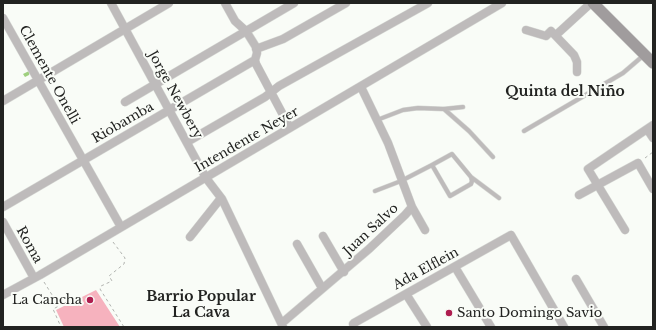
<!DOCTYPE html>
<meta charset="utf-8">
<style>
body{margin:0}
#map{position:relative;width:656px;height:330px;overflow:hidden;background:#f9fcf7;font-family:"Libre Baskerville",serif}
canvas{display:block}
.frame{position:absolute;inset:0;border:4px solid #222321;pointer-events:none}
</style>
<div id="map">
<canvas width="656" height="330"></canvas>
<div class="frame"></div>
</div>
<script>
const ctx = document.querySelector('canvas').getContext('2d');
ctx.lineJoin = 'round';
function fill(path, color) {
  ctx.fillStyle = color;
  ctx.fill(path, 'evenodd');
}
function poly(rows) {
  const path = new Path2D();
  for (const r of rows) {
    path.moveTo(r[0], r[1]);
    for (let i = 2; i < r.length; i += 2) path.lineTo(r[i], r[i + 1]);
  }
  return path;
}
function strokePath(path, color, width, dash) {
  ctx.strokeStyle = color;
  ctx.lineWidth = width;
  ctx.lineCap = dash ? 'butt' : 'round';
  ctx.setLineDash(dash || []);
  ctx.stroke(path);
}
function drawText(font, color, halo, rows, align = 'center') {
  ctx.font = font + ' "Libre Baskerville",serif';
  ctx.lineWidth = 4;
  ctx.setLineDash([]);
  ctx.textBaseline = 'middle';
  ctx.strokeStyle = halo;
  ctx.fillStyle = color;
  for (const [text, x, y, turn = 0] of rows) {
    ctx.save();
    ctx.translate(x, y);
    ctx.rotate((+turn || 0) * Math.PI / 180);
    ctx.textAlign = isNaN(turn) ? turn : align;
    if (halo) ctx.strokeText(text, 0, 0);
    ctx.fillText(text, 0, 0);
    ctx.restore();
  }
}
const green = poly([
 [96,290,120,327,64,327,56,310]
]);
const building = poly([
 [29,71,30,72,29,75,25,77,23,74]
]);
const path = poly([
 [645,158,653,152],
 [113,242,125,258,124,264,109,276,112,281,101,286,100,289,124,327],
 [44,282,59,306,53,309,61,327]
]);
const lane = poly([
 [444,109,469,131,493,157],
 [377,120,403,110,418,108,444,109,463,107],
 [524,131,623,73,644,55],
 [471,177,499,198],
 [375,191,401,181,432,165,452,154,471,177,472,181,471,184,450,196,432,165]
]);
const street = poly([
 [111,3,206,178,222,199,283,327],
 [225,3,235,21,246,31,256,47,257,53,255,60,256,64,290,128],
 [3,18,121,227],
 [526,30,546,36,551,31,574,55,577,62,577,72],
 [556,35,591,3],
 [256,49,283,39,346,3],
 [3,101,169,3],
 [125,102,294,3],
 [653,125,647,129,653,138],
 [187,142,265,97,279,86,428,3],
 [579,195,638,163,653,189],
 [3,207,255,60],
 [412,207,425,230],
 [3,222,34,278],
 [625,230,588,169,647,129],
 [323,236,344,272],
 [190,237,221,198],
 [297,244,322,288],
 [455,267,491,327],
 [576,279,604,327],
 [406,294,427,327],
 [3,295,40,275,502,3],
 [282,323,369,249,405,215,412,207,388,143,361,87],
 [354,327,353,324,354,323,511,235,564,327]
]);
const secondary = poly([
 [593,3,653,63]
]);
const markers = [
 [90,300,4,"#ae1d4f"],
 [449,313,4,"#ae1d4f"]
];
const streetNames = [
 ["Clemente Onelli",49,75,61],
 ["Jorge Newbery",175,95,61],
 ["Riobamba",123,123,-30],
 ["Intendente Neyer",247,140,-30],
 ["Juan Salvo",371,230,-43],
 ["Roma",29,245,61],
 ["Ada Elflein",426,269,-29]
];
const poiNames = [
 ["La Cancha",82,300],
 ["Santo Domingo Savio",457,313,"left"]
];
const neighbourhoodNames = [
 ["Quinta del Niño",565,92],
 ["Barrio Popular",201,297],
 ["La Cava",201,313]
];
fill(green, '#f6b2be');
fill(building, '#9fd07e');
strokePath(lane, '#d7d9d5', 5);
strokePath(street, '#d7d9d5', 9);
strokePath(secondary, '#d7d9d5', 12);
strokePath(path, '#b1b3af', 1, [3, 3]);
strokePath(lane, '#bebbbb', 4);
strokePath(street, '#bebbbb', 8);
strokePath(secondary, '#a09c9d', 11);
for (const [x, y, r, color] of markers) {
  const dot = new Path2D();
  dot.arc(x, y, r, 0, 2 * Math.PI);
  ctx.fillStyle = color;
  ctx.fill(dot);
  strokePath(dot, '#f9fcf7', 1.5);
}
drawText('13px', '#222321', '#f9fcf7', streetNames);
drawText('13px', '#222321', '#f9fcf7', poiNames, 'right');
drawText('bold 14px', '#222321', '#f9fcf7', neighbourhoodNames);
</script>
